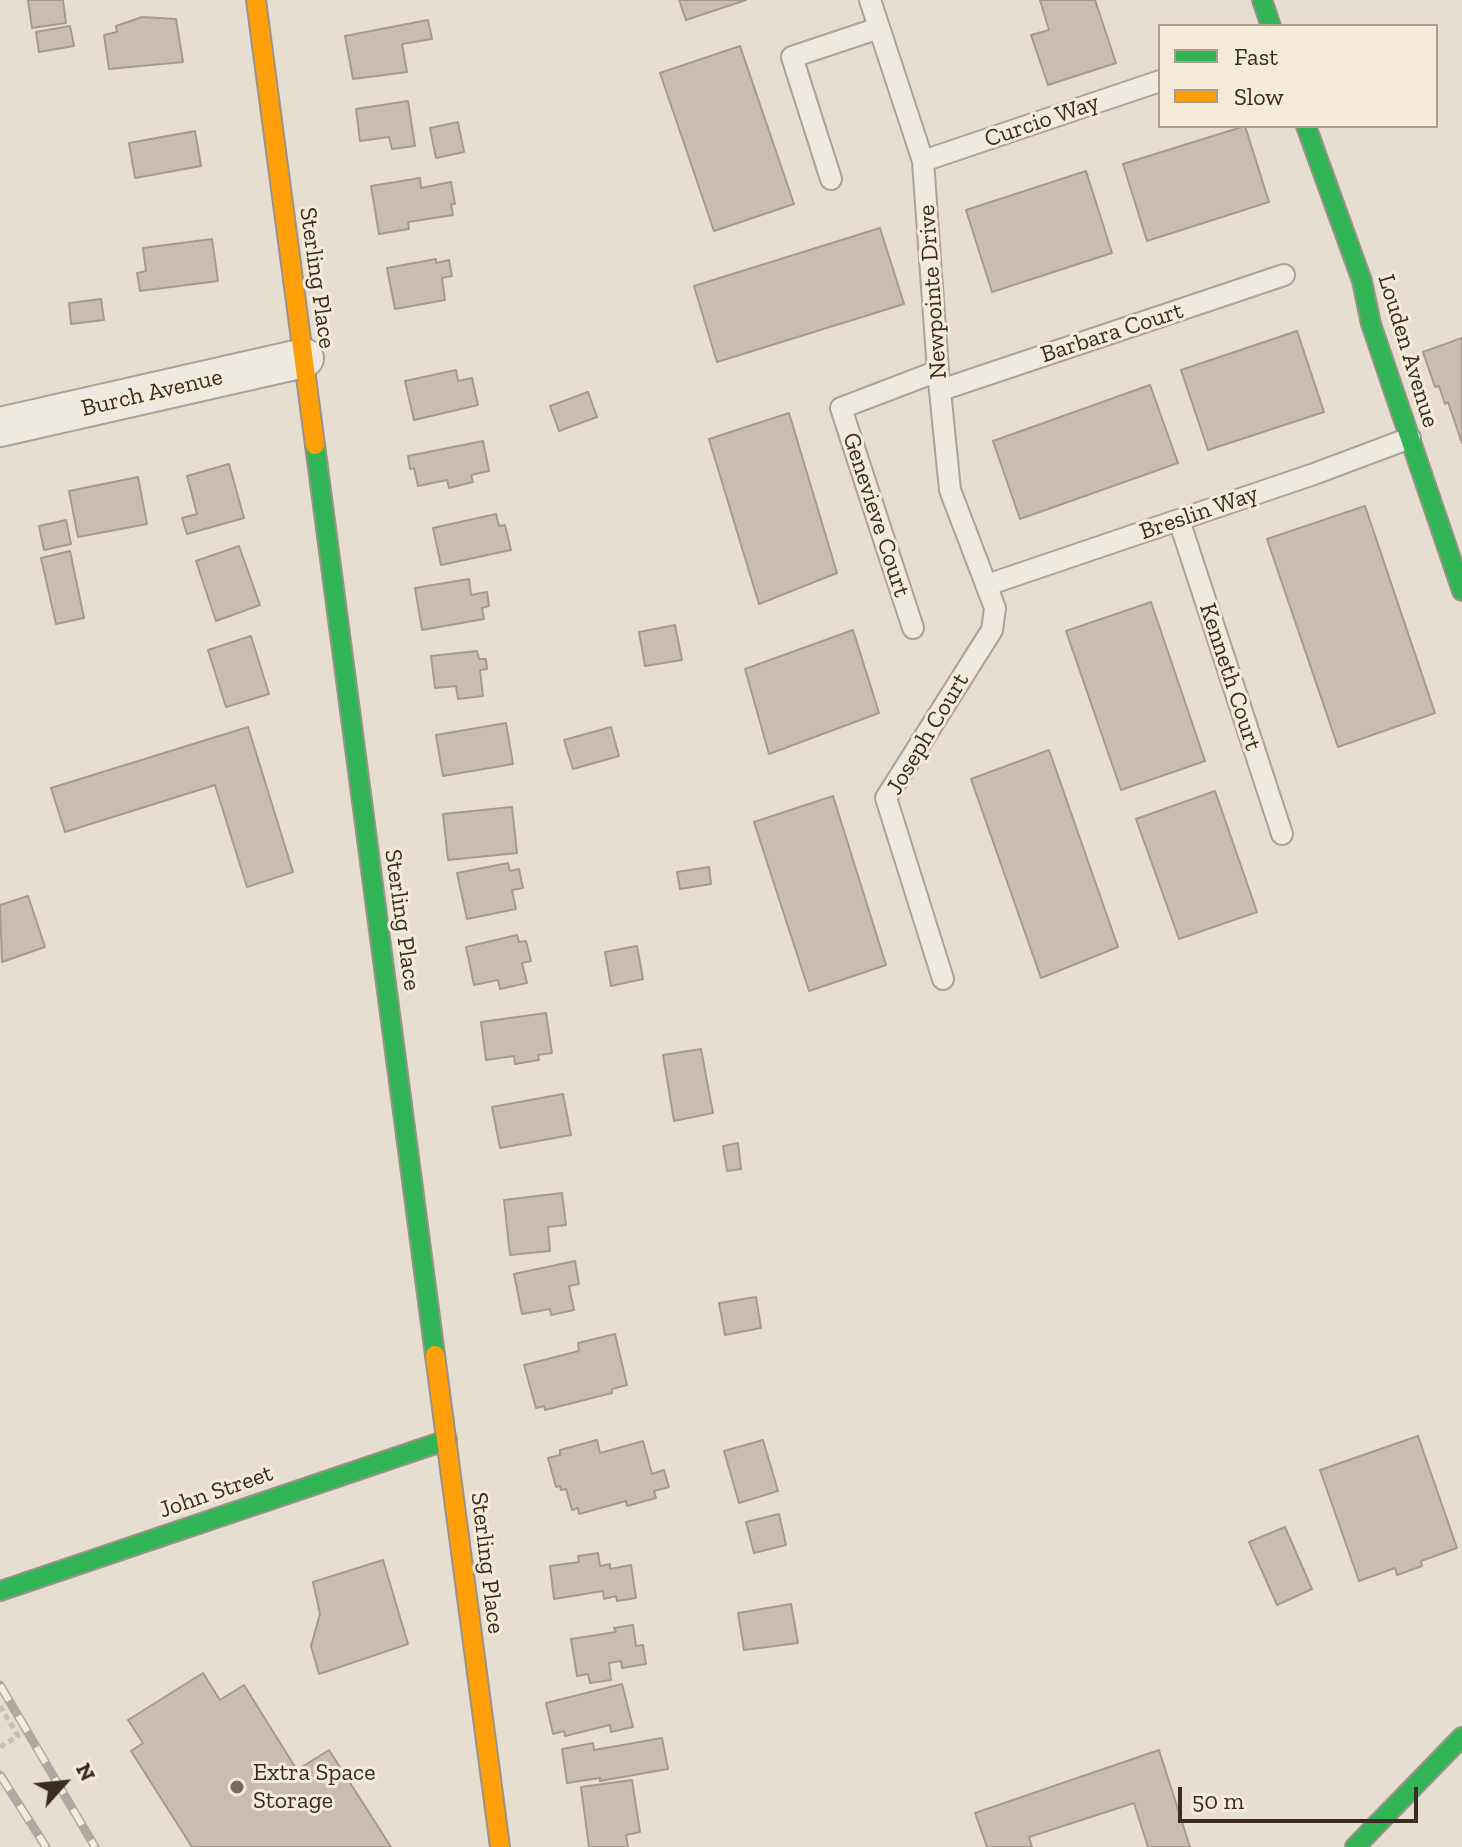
<!DOCTYPE html>
<style>
body{margin:0}
#map{position:relative;width:1462px;height:1847px;overflow:hidden;background:#e6ded0;font-family:"Zilla Slab",serif}
canvas{display:block}
.legend{position:absolute;left:1158px;top:24px;width:280px;height:104px;box-sizing:border-box;background:#f5ebd8;border:2px solid #ab9e8e;margin:0;padding:10px 14px;list-style:none;font-size:24px;color:#3b2b20}
.legend li{display:flex;align-items:center;gap:16px;height:40px}
.legend b{width:40px;border:2px solid #ab9e8e}
.north{position:absolute;left:24px;top:1743px;width:80px;height:80px;-webkit-text-stroke:6px #f5ebd8;paint-order:stroke;rotate:63deg;font-size:22px;font-weight:700;line-height:32px;text-align:center;color:#3b2b20}
.north::after{content:'';display:block;margin:auto;width:28px;height:36px;background:#3b2b20;clip-path:polygon(50% 0,100% 100%,50% 72%,0 100%)}
.scale{position:absolute;left:1178px;top:1787px;width:240px;height:36px;box-sizing:border-box;border:4px solid #3b2b20;border-top:0;padding-left:10px;font-size:24px;line-height:28px;white-space:nowrap;color:#3b2b20;-webkit-text-stroke:6px #f5ebd8;paint-order:stroke}
</style>
<div id="map">
<canvas width="1462" height="1847"></canvas>
<ul class="legend">
<li><b style="height:10px;background:#30b455"></b>Fast</li>
<li><b style="height:10px;background:#ff9f0a"></b>Slow</li>
</ul>
<div class="north">N</div>
<div class="scale">50 m</div>
</div>
<script>
const ctx = document.querySelector('canvas').getContext('2d');
ctx.lineJoin = 'round';
function fill(path, color) {
  ctx.fillStyle = color;
  ctx.fill(path, 'evenodd');
}
function poly(rows) {
  const path = new Path2D();
  for (const r of rows) {
    path.moveTo(r[0], r[1]);
    for (let i = 2; i < r.length; i += 2) path.lineTo(r[i], r[i + 1]);
  }
  return path;
}
function strokePath(path, color, width, dash) {
  ctx.strokeStyle = color;
  ctx.lineWidth = width;
  ctx.lineCap = dash ? 'butt' : 'round';
  ctx.setLineDash(dash || []);
  ctx.stroke(path);
}
function drawText(font, color, halo, rows, align = 'center') {
  ctx.font = font + ' "Zilla Slab",serif';
  ctx.lineWidth = 6;
  ctx.setLineDash([]);
  ctx.textBaseline = 'middle';
  ctx.strokeStyle = halo;
  ctx.fillStyle = color;
  for (const [text, x, y, turn = 0] of rows) {
    ctx.save();
    ctx.translate(x, y);
    ctx.rotate((+turn || 0) * Math.PI / 180);
    ctx.textAlign = isNaN(turn) ? turn : align;
    if (halo) ctx.strokeText(text, 0, 0);
    ctx.fillText(text, 0, 0);
    ctx.restore();
  }
}
const building = poly([
 [28,0,63,0,66,23,32,28,28,0],
 [679,0,746,0,686,20,679,0],
 [1040,0,1095,0,1116,63,1048,85,1031,35,1049,30,1040,0],
 [142,17,176,19,183,62,109,69,104,35,117,32,116,26,142,17],
 [428,20,432,39,402,44,407,72,353,79,345,36,428,20],
 [70,26,74,46,39,52,36,32,70,26],
 [740,46,794,204,714,231,660,73,740,46],
 [408,101,415,146,392,149,389,137,360,141,356,109,408,101],
 [458,122,464,152,436,158,430,128,458,122],
 [1245,126,1269,202,1147,241,1123,164,1245,126],
 [195,131,201,166,135,178,129,143,195,131],
 [1086,171,1112,253,992,292,966,210,1086,171],
 [420,178,421,188,451,182,455,204,451,204,453,215,408,222,409,229,379,234,371,186,420,178],
 [880,228,904,304,717,362,694,286,880,228],
 [212,239,218,281,140,291,137,273,146,271,143,248,212,239],
 [436,259,436,263,449,260,452,276,442,278,445,300,395,309,387,268,436,259],
 [101,299,104,320,71,324,69,303,101,299],
 [1297,331,1324,412,1208,450,1181,370,1297,331],
 [1462,338,1462,443,1448,402,1445,404,1439,386,1435,387,1423,352,1462,338],
 [456,370,458,381,472,378,478,405,414,420,405,381,456,370],
 [1150,385,1178,463,1020,519,993,441,1150,385],
 [588,392,597,417,559,431,550,406,588,392],
 [789,413,837,573,759,604,709,439,789,413],
 [483,441,489,471,471,475,473,482,449,488,447,480,418,486,414,468,410,469,408,456,483,441],
 [229,464,244,518,187,534,182,518,197,514,187,476,229,464],
 [138,477,147,524,78,537,69,491,138,477],
 [1365,506,1435,713,1338,747,1267,539,1365,506],
 [496,514,499,526,505,525,511,550,441,565,433,528,496,514],
 [66,520,71,544,44,550,39,526,66,520],
 [239,546,260,605,216,621,196,561,239,546],
 [70,551,84,618,56,624,41,558,70,551],
 [469,579,471,595,487,592,489,606,482,608,484,619,422,630,415,588,469,579],
 [1151,602,1205,761,1121,790,1066,631,1151,602],
 [675,625,682,660,645,666,639,632,675,625],
 [853,630,879,713,769,754,745,669,853,630],
 [251,636,269,694,226,707,208,650,251,636],
 [477,651,479,659,486,659,487,669,480,670,483,696,458,699,456,686,435,688,431,656,477,651],
 [506,723,513,764,443,776,436,735,506,723],
 [248,727,293,872,247,887,215,785,65,832,51,788,248,727],
 [611,727,619,756,573,769,564,740,611,727],
 [1049,750,1118,947,1041,978,971,779,1049,750],
 [1215,791,1257,912,1179,939,1136,819,1215,791],
 [833,796,886,965,809,991,754,822,833,796],
 [512,807,517,853,448,860,443,814,512,807],
 [508,863,510,871,519,869,523,888,512,890,516,909,467,919,457,873,508,863],
 [709,867,711,884,680,889,677,872,709,867],
 [28,896,45,947,2,962,0,905,28,896],
 [517,935,519,942,526,941,531,961,522,963,527,983,500,989,498,980,474,985,466,947,517,935],
 [637,946,643,979,611,986,605,952,637,946],
 [546,1013,552,1053,538,1055,539,1060,515,1064,514,1056,486,1060,481,1022,546,1013],
 [701,1049,713,1113,674,1121,663,1055,701,1049],
 [563,1094,571,1135,500,1148,492,1107,563,1094],
 [738,1143,741,1169,727,1171,723,1146,738,1143],
 [562,1193,566,1225,548,1227,550,1251,510,1255,504,1200,562,1193],
 [575,1261,579,1284,569,1286,574,1310,551,1315,550,1309,522,1314,514,1274,575,1261],
 [756,1297,761,1328,725,1335,719,1303,756,1297],
 [615,1334,627,1385,612,1389,612,1393,545,1410,544,1406,536,1408,524,1365,579,1351,578,1343,615,1334],
 [1418,1436,1457,1548,1421,1561,1422,1566,1397,1575,1395,1568,1359,1581,1320,1470,1418,1436],
 [597,1440,600,1453,643,1441,652,1474,664,1470,669,1487,654,1491,656,1498,627,1506,626,1501,579,1514,578,1508,572,1510,566,1489,561,1490,560,1486,556,1487,548,1458,560,1455,560,1450,597,1440],
 [763,1440,778,1491,739,1503,724,1451,763,1440],
 [779,1514,786,1545,754,1553,746,1522,779,1514],
 [1285,1527,1312,1589,1277,1605,1249,1542,1285,1527],
 [598,1553,600,1566,610,1564,610,1569,631,1565,636,1598,617,1601,616,1596,604,1599,603,1591,554,1599,550,1566,579,1562,578,1556,598,1553],
 [383,1560,408,1644,319,1674,311,1646,320,1614,313,1582,383,1560],
 [791,1604,798,1643,744,1650,738,1613,791,1604],
 [633,1625,636,1646,643,1645,646,1664,622,1668,621,1661,609,1663,611,1680,590,1683,588,1674,577,1676,571,1639,616,1632,614,1628,633,1625],
 [203,1673,220,1700,244,1685,297,1770,329,1750,391,1847,192,1847,131,1751,143,1743,128,1720,203,1673],
 [622,1684,633,1727,611,1732,610,1725,565,1736,564,1731,553,1734,546,1703,622,1684],
 [662,1738,668,1769,600,1781,600,1778,567,1783,562,1749,593,1743,594,1750,662,1738],
 [1159,1750,1190,1847,1148,1847,1134,1803,1029,1837,1032,1847,987,1847,975,1813,1159,1750],
 [632,1780,640,1832,626,1835,628,1847,589,1847,581,1787,632,1780]
]);
const path = poly([
 [0,1706,18,1736,0,1747]
]);
const lane = poly([
 [870,0,923,161,938,371,950,490,995,608,992,630,886,798,943,979],
 [923,161,1160,81],
 [831,179,792,57,879,28],
 [941,390,1284,275],
 [1179,520,1282,834],
 [987,585,1314,474,1410,438],
 [913,628,841,408,938,371]
]);
const street = poly([
 [0,427,304,358]
]);
const fast = poly([
 [1262,0,1271,26],
 [1306,126,1362,281,1371,324,1462,591],
 [315,445,435,1355],
 [0,1591,447,1440],
 [1355,1847,1462,1737]
]);
const slow = poly([
 [256,0,315,445],
 [435,1355,500,1847]
]);
const rail = poly([
 [0,1685,95,1847],
 [0,1775,46,1847]
]);
const markers = [
 [237,1787,8,"#776a5e"]
];
const streetNames = [
 ["Curcio Way",1042,121,-19],
 ["Sterling Place",317,278,82],
 ["Newpointe Drive",933,292,-94],
 ["Barbara Court",1112,333,-18],
 ["Louden Avenue",1408,351,73],
 ["Burch Avenue",152,393,-13],
 ["Breslin Way",1199,513,-19],
 ["Genevieve Court",876,515,72],
 ["Kenneth Court",1230,677,72],
 ["Joseph Court",928,734,-59],
 ["Sterling Place",402,920,82],
 ["John Street",216,1492,-19],
 ["Sterling Place",487,1563,83]
];
const poiNames = [
 ["Extra Space",253,1773],
 ["Storage",253,1801]
];
fill(building, '#c9bcb1');
strokePath(building, '#a69a8f', 2);
strokePath(lane, '#aba399', 24);
strokePath(street, '#aba399', 42);
strokePath(fast, '#9b9388', 22);
strokePath(slow, '#9b9388', 22);
strokePath(path, '#c7c0b9', 5, [6, 4]);
strokePath(lane, '#eeeae2', 20);
strokePath(street, '#eeeae2', 38);
strokePath(fast, '#30b455', 18);
strokePath(slow, '#ff9f0a', 18);
strokePath(rail, '#aea8a2', 9);
strokePath(rail, '#f5ebd8', 6, [18]);
for (const [x, y, r, color] of markers) {
  const dot = new Path2D();
  dot.arc(x, y, r, 0, 2 * Math.PI);
  ctx.fillStyle = color;
  ctx.fill(dot);
  strokePath(dot, '#f5ebd8', 3);
}
drawText('24px', '#3b2b20', '#f5ebd8', streetNames);
drawText('24px', '#3b2b20', '#f5ebd8', poiNames, 'left');
</script>
